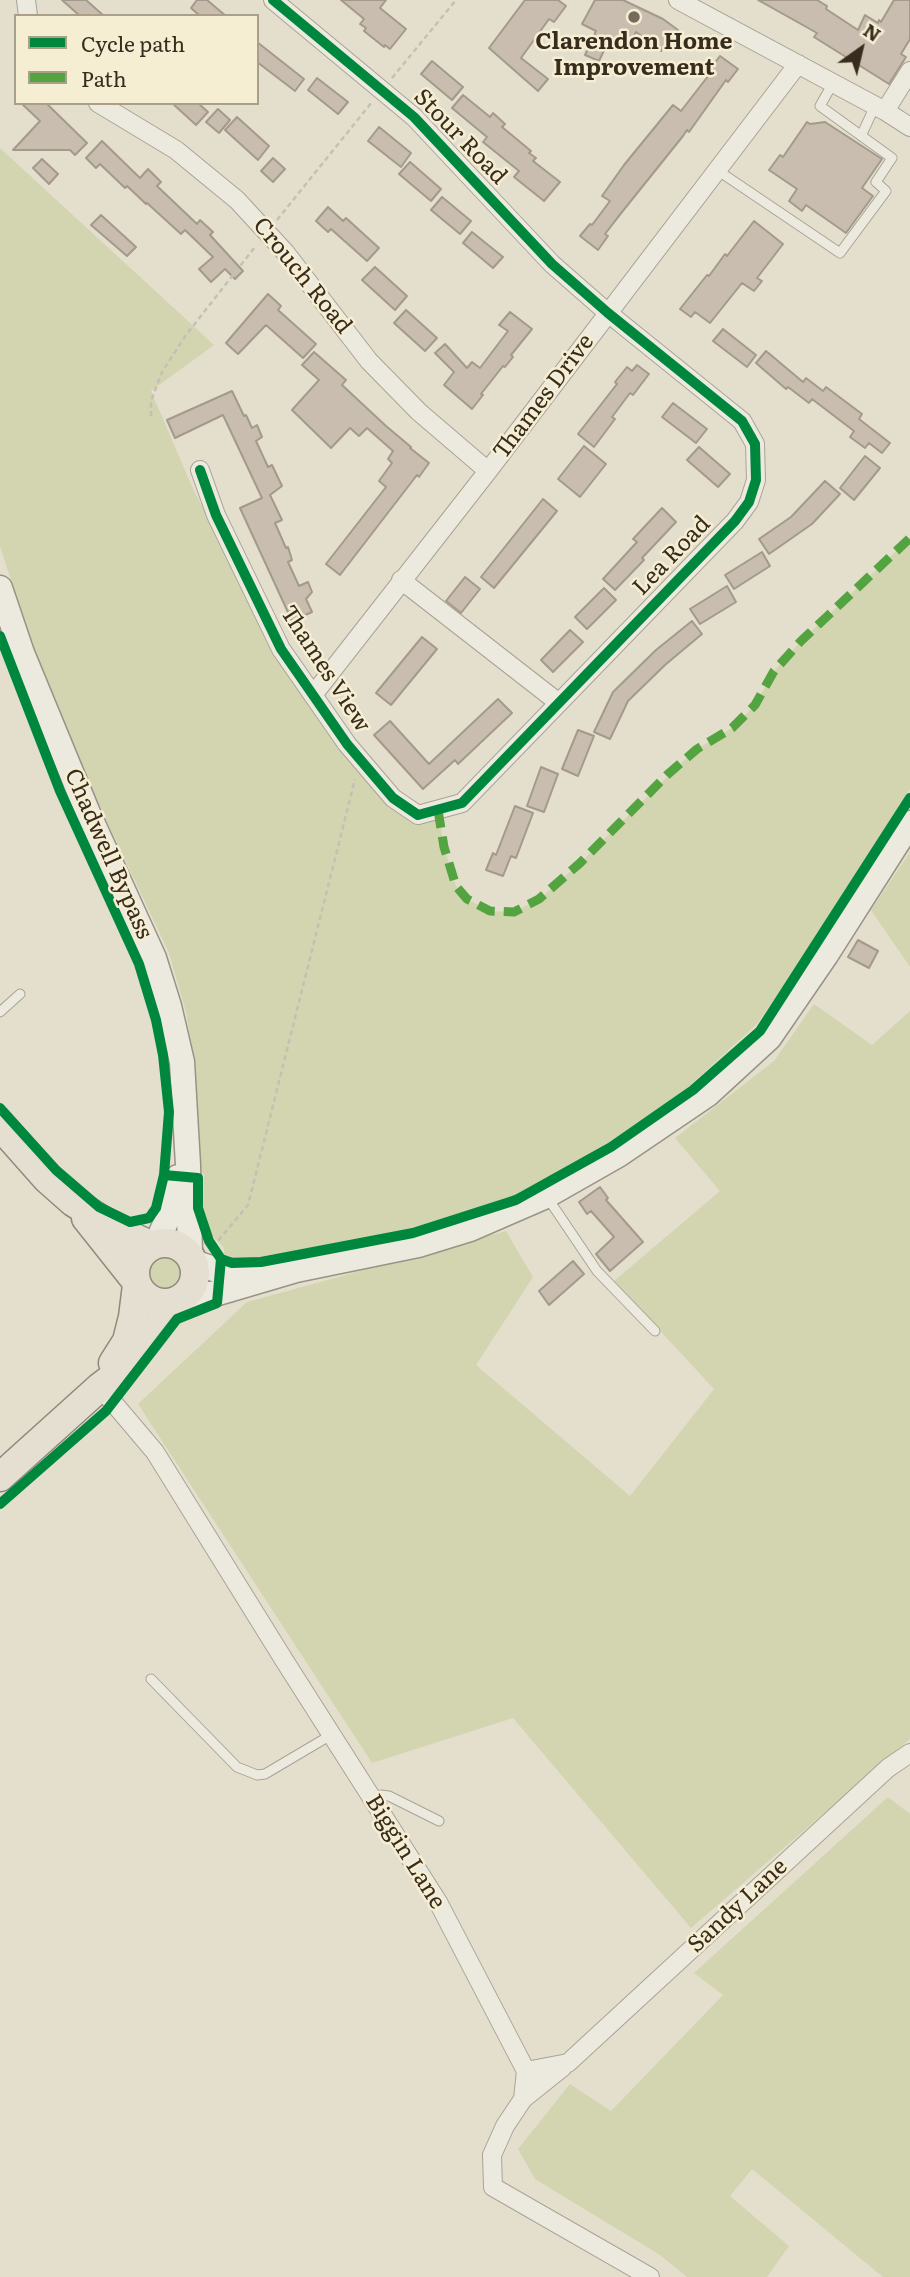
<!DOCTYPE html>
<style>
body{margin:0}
#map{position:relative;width:910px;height:2277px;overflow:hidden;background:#e4dfcd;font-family:Literata,serif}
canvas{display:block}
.legend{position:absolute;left:14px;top:14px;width:245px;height:91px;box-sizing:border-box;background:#f6eed2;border:2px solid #aaa08a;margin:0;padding:9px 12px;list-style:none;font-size:21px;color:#382c1e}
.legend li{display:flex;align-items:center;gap:14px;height:35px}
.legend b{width:35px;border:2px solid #aaa08a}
.north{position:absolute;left:826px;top:14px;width:70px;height:70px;-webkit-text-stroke:5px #f6eed2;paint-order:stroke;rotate:34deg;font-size:19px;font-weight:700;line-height:28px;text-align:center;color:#382c1e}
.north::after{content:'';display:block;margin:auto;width:24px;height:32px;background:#382c1e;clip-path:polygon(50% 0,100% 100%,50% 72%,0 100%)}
</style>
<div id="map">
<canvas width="910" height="2277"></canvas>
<ul class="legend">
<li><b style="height:9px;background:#00873e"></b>Cycle path</li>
<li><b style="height:9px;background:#53a441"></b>Path</li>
</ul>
<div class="north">N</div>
</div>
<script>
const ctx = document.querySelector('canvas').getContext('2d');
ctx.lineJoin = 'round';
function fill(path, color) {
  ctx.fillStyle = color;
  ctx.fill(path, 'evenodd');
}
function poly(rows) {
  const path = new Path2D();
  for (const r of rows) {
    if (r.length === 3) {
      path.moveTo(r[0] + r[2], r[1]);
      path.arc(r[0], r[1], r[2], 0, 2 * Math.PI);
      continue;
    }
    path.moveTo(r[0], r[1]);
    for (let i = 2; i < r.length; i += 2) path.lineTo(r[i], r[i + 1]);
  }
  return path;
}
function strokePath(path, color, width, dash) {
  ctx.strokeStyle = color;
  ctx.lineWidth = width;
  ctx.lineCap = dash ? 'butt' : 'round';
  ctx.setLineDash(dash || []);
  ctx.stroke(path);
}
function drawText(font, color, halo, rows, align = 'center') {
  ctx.font = font + ' Literata,serif';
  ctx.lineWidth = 5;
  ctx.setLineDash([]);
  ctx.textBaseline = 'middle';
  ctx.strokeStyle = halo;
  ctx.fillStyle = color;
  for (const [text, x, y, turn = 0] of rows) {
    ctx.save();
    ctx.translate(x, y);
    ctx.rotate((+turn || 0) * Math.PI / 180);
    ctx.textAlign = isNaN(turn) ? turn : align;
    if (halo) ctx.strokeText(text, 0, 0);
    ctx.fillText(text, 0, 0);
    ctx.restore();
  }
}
const green = poly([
 [0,148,214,345,151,391,193,489,244,584,313,695,418,815,438,810,444,847,456,886,467,899,490,911,514,912,539,899,580,863,682,762,697,749,732,728,755,705,774,671,801,641,910,538,910,789,812,943,758,1023,684,1091,606,1144,511,1198,414,1229,245,1262,224,1259,224,1248,209,1232,203,1210,204,1174,194,1171,194,1066,186,1012,169,953,101,809,33,650,0,546],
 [910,852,910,967,871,910],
 [814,1004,872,1045,910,1011,910,1739,691,1928,513,1718,372,1763,138,1404,247,1302,506,1231,533,1277,476,1365,630,1496,714,1389,614,1281,720,1191,675,1138,774,1061],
 [165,1273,17],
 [888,1797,910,1814,910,2277,883,2277,752,2169,730,2196,789,2246,767,2277,687,2277,660,2255,535,2179,518,2149,570,2084,611,2111,723,1995,694,1973]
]);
const building = poly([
 [62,0,86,0,104,16,80,16,62,0],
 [197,0,207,0,226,16,200,16,191,8,197,0],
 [341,0,386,0,380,8,406,29,390,49,385,45,384,47,364,31,366,28,360,24,364,19,341,0],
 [525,0,558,0,566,6,554,22,549,19,521,58,548,79,538,91,489,48,525,0],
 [595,0,623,0,663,19,678,30,661,51,636,32,627,49,609,40,599,61,585,55,596,31,582,24,595,0],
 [758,0,817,0,827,6,826,9,858,30,865,15,878,23,879,20,881,22,894,0,910,0,910,39,901,54,906,57,889,84,814,37,817,33,758,0],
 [257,42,304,79,295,91,257,62,257,42],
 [720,56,738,69,728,82,726,80,689,132,687,130,683,136,622,212,605,234,608,236,598,250,580,236,590,224,592,225,610,201,602,196,624,165,673,105,681,111,712,71,710,69,720,56],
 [432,61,463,87,452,100,421,74,432,61],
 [317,78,348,102,338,114,308,90,317,78],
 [463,95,490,117,493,113,505,124,502,127,531,151,529,153,536,158,533,161,560,182,544,201,514,177,519,171,483,142,487,137,452,108,463,95],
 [21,103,46,103,87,143,75,155,70,150,13,150,40,121,21,103],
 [172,103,198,103,208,112,196,125,172,103],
 [218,109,230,120,219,133,206,122,218,109],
 [237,117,269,146,258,160,225,130,237,117],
 [807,122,810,124,825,122,882,159,862,188,873,196,846,233,806,205,802,211,789,201,797,189,769,170,780,155,783,157,807,122],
 [379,127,411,153,401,167,368,141,379,127],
 [102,141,140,178,148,169,161,182,157,186,197,224,200,220,213,232,210,235,243,271,235,279,225,269,211,282,199,269,213,257,185,230,181,234,147,203,146,204,127,186,125,188,100,164,96,168,86,158,102,141],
 [273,158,285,169,273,182,261,171,273,158],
 [42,159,58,174,49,184,33,168,42,159],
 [410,162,441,189,431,201,399,174,410,162],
 [442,197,471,221,460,234,431,210,442,197],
 [328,207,343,221,346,218,379,248,367,261,331,229,328,232,316,221,328,207],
 [101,215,136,247,127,256,91,225,101,215],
 [754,221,783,244,757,278,762,281,754,291,742,283,710,323,695,312,691,317,680,309,707,275,709,276,725,254,727,256,754,221],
 [472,232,503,257,493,268,463,243,472,232],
 [375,267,407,296,395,310,362,280,375,267],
 [268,294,281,306,278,310,316,344,303,358,266,325,238,354,226,343,268,294],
 [406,310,437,338,425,351,394,323,406,310],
 [510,312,532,329,511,355,513,357,505,367,503,366,481,394,483,395,472,409,444,385,454,372,435,353,445,344,467,368,472,362,480,368,508,331,499,325,510,312],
 [723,329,756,355,747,367,713,341,723,329],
 [766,351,803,382,806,378,823,391,826,387,862,414,859,419,890,443,882,453,869,443,865,448,850,437,854,431,812,399,809,403,788,387,786,389,756,363,766,351],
 [314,352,346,380,342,385,386,426,411,447,410,448,429,463,419,477,417,475,340,575,326,564,386,487,379,481,392,463,388,459,393,451,367,428,359,436,350,428,331,448,292,410,319,380,302,365,314,352],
 [637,365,649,374,633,395,630,393,612,417,615,419,594,447,578,434,617,384,615,382,627,367,632,371,637,365],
 [232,391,244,416,246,415,252,428,257,425,262,437,256,441,268,467,272,465,282,486,270,495,282,520,275,523,286,548,288,547,292,560,288,562,299,586,308,582,312,592,306,599,312,612,292,621,240,508,262,498,223,415,175,438,167,420,232,391],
 [673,403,707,429,696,443,662,417,673,403],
 [584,446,606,464,580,497,558,479,584,446],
 [699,447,730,474,718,487,687,460,699,447],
 [865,456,880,468,854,500,840,488,865,456],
 [825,481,840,494,812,524,769,554,759,539,791,517,825,481],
 [543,499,557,511,494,588,481,577,543,499],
 [662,508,676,522,642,558,644,560,615,590,603,579,637,542,633,539,662,508],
 [762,552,770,566,734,589,725,575,762,552],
 [465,577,480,589,461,613,446,601,465,577],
 [727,586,736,602,700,624,690,609,727,586],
 [604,588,616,600,587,629,575,617,604,588],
 [692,621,702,634,665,665,628,701,610,739,594,732,613,692,656,650,692,621],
 [570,630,583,642,553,672,541,660,570,630],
 [422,637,437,649,391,705,376,693,422,637],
 [498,699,512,713,458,764,455,760,423,789,374,735,390,721,429,764,498,699],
 [578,730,594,736,578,776,562,769,578,730],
 [541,767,558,774,544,812,527,806,541,767],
 [515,806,533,813,516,858,511,856,503,876,486,870,493,853,496,855,515,806],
 [858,940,878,951,869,968,848,957,858,940],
 [600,1187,608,1198,606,1200,643,1242,610,1271,596,1254,614,1237,591,1211,587,1214,579,1202,600,1187],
 [573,1261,584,1274,549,1305,539,1291,573,1261]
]);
const path = poly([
 [392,78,456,0],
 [277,220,372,102],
 [151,416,151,401,162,372,186,335,255,247],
 [213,1247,248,1205,355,779]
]);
const lane = poly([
 [861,136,875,106],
 [717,170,840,253,886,191,876,182,892,158,820,106,833,83],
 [0,1012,20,994],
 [547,1197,597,1271,655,1331],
 [151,1679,237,1767,257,1775,265,1774,331,1735],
 [372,1800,381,1795,389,1796,439,1821]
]);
const street = poly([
 [26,0,28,16],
 [678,0,885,111,910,127],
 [98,103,176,150,237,200,285,252,369,361,419,412,488,471],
 [885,111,910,71],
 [200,470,216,515,281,649,347,744,393,798,418,815,462,803,735,521,749,502,756,480,755,444,742,421,608,313,552,264,414,117,273,0],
 [401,580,559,703],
 [313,695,488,471,798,64],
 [100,1387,155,1452,284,1660,438,1902,526,2071,523,2099,505,2126,492,2155,493,2187,650,2277],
 [526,2071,568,2063,888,1768,910,1753],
 [523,2099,563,2067]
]);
const secondary = poly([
 [0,588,22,653,88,813,154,958,169,1006,182,1062,188,1165,190,1255],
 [156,1244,166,1222,178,1177],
 [193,1262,220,1271,264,1271],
 [181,1298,218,1293,296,1270,418,1245,470,1229,546,1196,618,1155,708,1094,769,1038,826,955,910,823]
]);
const primary = poly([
 [0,1126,47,1179,73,1202,116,1229,152,1246],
 [86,1218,136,1281],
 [165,1273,30],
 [113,1363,127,1341,133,1317,137,1285],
 [0,1477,100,1387,124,1369,175,1301]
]);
const quiet = poly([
 [438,810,444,847,456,886,467,899,490,911,514,912,539,899,580,863,667,775,697,749,732,728,755,705,774,671,801,641,910,538]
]);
const cycleway = poly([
 [200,470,216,515,281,649,347,744,393,798,418,815,462,803,735,521,749,502,756,480,755,444,742,421,608,313,552,264,414,117,273,0],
 [0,636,60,791,139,964,156,1020,163,1055,169,1112,164,1175,156,1208,149,1218,130,1222,99,1207,56,1170,0,1108],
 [164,1175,198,1178,198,1208,209,1241,221,1259,232,1263,261,1262,413,1233,516,1200,611,1147,693,1090,760,1031,910,798],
 [0,1504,106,1411,177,1319,217,1303,221,1259]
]);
const markers = [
 [634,17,7,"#746b5b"]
];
const poiNames = [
 ["Clarendon Home",634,42],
 ["Improvement",634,68]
];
const streetNames = [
 ["Stour Road",460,137,46],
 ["Crouch Road",302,276,51],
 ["Thames Drive",544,397,-53],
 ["Lea Road",672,556,-46],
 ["Thames View",325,669,57],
 ["Chadwell Bypass",108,854,66],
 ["Biggin Lane",405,1852,58],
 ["Sandy Lane",738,1906,-43]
];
fill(green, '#d2d5af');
fill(building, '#c8bdae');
strokePath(building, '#a49a8c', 2);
strokePath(lane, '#a9a396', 11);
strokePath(street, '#a9a396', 20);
strokePath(secondary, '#999386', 27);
strokePath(primary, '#8f897d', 31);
strokePath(path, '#c5c0b5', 2.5, [5, 3.5]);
strokePath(lane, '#ece9de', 9);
strokePath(street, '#ece9de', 18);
strokePath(secondary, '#ece9de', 24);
strokePath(primary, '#e4dfd0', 28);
strokePath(quiet, '#53a441', 9, [18, 9]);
strokePath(cycleway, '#00873e', 10);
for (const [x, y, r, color] of markers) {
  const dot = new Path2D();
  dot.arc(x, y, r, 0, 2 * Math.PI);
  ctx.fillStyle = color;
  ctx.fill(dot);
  strokePath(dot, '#f6eed2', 2.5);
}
drawText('bold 23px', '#382c1e', '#f6eed2', poiNames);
drawText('23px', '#382c1e', '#f6eed2', streetNames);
</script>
